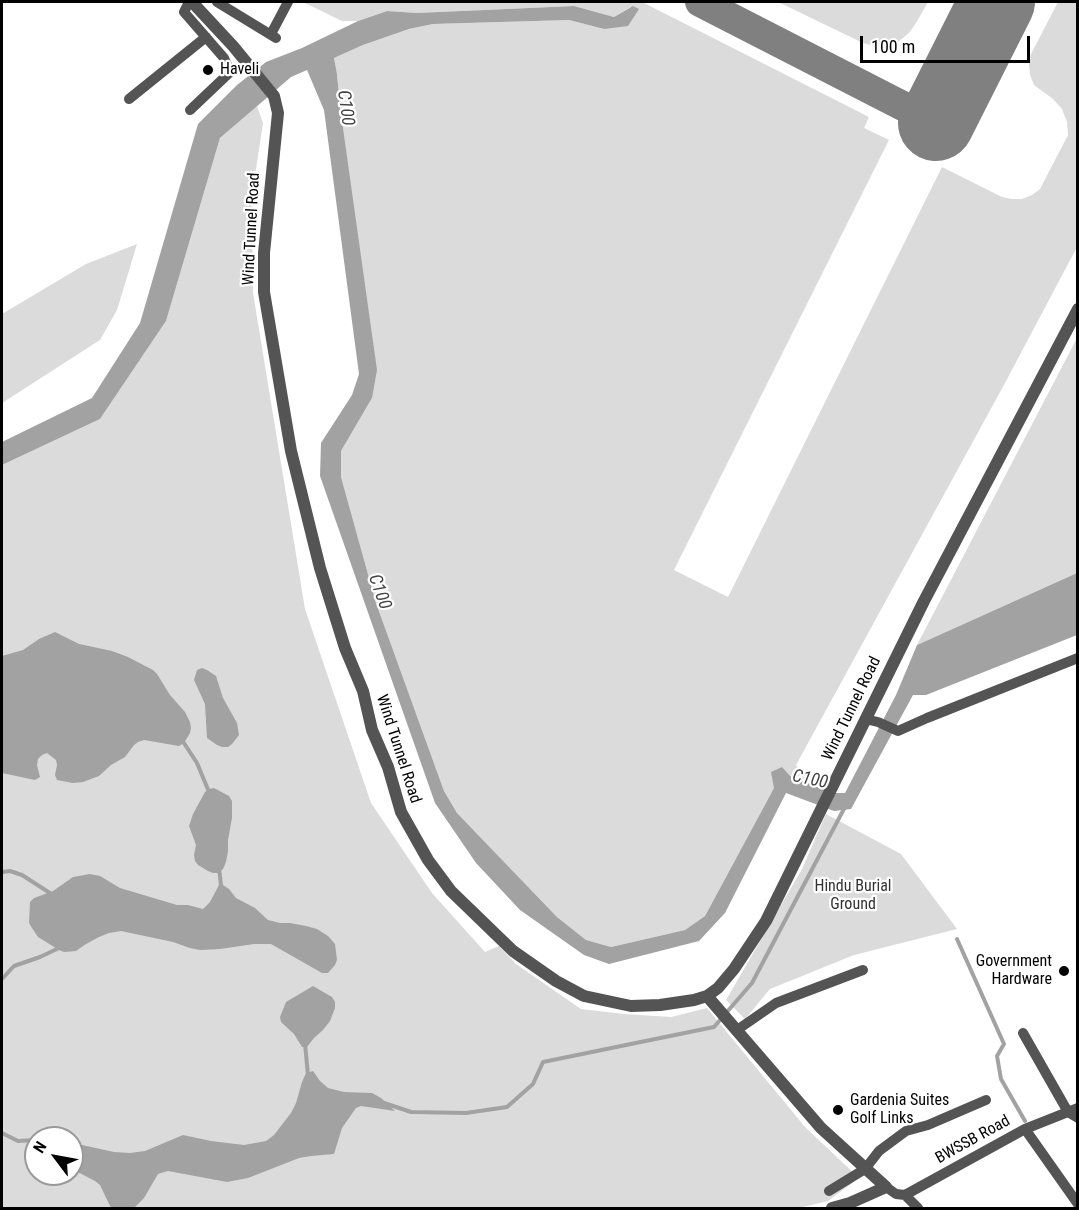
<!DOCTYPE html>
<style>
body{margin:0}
#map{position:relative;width:1079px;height:1210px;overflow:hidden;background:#fff;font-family:"Roboto Condensed",sans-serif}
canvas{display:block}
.frame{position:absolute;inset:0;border:3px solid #000;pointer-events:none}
.north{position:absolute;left:24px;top:1126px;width:60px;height:60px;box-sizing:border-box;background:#fff;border:2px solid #999;border-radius:50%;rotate:302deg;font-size:16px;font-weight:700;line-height:24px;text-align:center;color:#000}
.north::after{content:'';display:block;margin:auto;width:21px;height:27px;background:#000;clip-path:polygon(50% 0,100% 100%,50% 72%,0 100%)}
.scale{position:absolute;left:860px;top:36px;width:170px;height:27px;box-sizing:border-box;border:3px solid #000;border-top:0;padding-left:8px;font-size:18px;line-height:21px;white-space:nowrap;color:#000;-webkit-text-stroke:4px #fff;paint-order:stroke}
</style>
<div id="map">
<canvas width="1079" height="1210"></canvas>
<div class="frame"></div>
<div class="north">N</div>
<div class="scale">100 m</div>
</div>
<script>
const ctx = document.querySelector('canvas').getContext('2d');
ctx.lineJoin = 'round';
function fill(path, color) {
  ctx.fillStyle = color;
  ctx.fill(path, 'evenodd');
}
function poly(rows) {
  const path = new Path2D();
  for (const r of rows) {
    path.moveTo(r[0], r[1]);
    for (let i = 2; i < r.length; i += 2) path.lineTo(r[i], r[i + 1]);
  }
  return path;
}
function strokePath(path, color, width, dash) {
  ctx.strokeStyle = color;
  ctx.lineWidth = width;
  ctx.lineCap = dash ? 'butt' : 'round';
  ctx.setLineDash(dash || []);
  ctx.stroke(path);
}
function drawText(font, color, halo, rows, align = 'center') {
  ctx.font = font + ' "Roboto Condensed",sans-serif';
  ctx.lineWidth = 4.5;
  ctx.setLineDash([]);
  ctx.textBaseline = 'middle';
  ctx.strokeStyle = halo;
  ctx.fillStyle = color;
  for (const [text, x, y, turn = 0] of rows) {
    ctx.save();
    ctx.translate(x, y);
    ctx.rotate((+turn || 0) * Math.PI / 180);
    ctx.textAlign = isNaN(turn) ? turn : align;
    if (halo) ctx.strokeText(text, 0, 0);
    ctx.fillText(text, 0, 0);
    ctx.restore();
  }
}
const green = poly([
 [303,2,642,2,869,117,864,128,889,140,674,570,728,597,942,167,1002,197,1012,199,1022,199,1032,195,1040,189,1068,135,1067,122,1062,109,1053,99,1034,85,1030,75,1029,64,1031,54,1058,2,1077,2,1077,247,1005,383,796,765,804,776,803,781,790,776,774,788,705,916,685,930,611,947,586,940,557,917,457,813,444,791,376,603,341,477,341,451,372,398,340,107,337,74,334,58,363,45,409,29,433,24,569,20,604,29,632,6,614,17,574,6,417,13,387,11,358,21,342,21],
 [778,2,928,2,916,23,909,33,899,41,887,45,875,46,863,43],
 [257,106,263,123,252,195,253,293,305,609,371,803,432,893,485,952,499,946,516,964,581,1009,624,1014,671,1017,707,1008,805,1127,859,1178,828,1201,799,1208,2,1208,2,465,100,419,166,321,220,138],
 [36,1138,72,1138,72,1174,36,1174],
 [137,244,117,310,100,340,2,403,2,314,86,264],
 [1077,338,1077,573,917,645],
 [826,814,901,854,957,929,854,955,770,989,745,1019,726,1000,802,869]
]);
const water = poly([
 [574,6,614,17,633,6,639,9,628,26,604,29,569,20,433,24,409,29,363,45,334,58,337,74,340,107,377,370,372,398,341,451,341,477,376,603,444,791,457,813,557,917,586,940,611,947,685,930,705,916,774,788,771,772,782,767,790,776,833,793,845,793,896,695,917,645,1077,573,1077,635,926,695,913,695,851,809,834,811,786,793,725,913,699,941,609,964,584,955,520,910,476,863,435,803,320,476,321,443,352,395,359,374,324,110,307,70,291,77,220,138,166,321,100,419,2,465,2,442,92,398,140,323,198,124,237,85,266,62,302,48,358,21,387,11,417,13],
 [55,632,79,644,112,651,128,657,153,670,157,674,170,695,185,712,190,722,191,728,190,733,184,743,179,746,144,740,138,742,134,745,125,757,111,765,99,776,83,782,73,783,57,780,55,775,57,765,56,760,47,753,42,755,38,759,37,765,40,777,35,780,2,773,2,656,23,650,39,639],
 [202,668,207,670,216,676,223,698,237,723,239,735,232,744,228,747,222,747,217,745,207,738,205,704,194,680,197,670],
 [214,788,229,796,232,801,232,818,228,840,228,851,226,862,223,869,218,873,213,873,208,871,198,865,195,861,194,855,196,845,189,826,193,814,205,792,209,789],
 [90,874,100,876,120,888,177,905,188,905,203,909,210,902,220,883,229,889,236,898,255,908,268,920,280,923,290,923,306,926,317,929,328,936,335,944,337,960,335,965,328,973,322,973,271,944,254,944,220,949,200,950,190,948,173,942,121,931,109,933,99,937,86,944,76,951,64,952,59,950,38,937,32,928,29,923,30,902,34,898,53,891,73,877],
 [313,986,332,997,335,1002,335,1008,330,1021,323,1030,314,1038,307,1047,302,1047,294,1034,281,1022,280,1017,286,1002],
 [313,1071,320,1081,328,1088,344,1092,372,1093,381,1098,395,1111,361,1106,356,1108,342,1128,334,1154,311,1156,299,1158,248,1178,227,1182,168,1171,158,1174,144,1198,134,1208,111,1208,100,1185,95,1181,72,1169,72,1146,82,1145,114,1152,130,1153,145,1151,183,1135,211,1141,244,1145,266,1141,274,1135,291,1113,296,1103,302,1082,306,1073]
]);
const stream = poly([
 [182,740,197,763,209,792],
 [219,867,221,886],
 [2,872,10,871,22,875,53,895],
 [957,939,1004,1044,997,1056,1001,1079,1025,1121],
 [2,979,14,966,40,957,59,948],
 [305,1044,308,1075],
 [384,1103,411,1112,466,1113,507,1107,533,1084,543,1062,714,1027,752,983,846,805],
 [2,1133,18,1141,36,1140]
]);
const taxiway = poly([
 [700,2,936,123]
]);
const runway = poly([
 [936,123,997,2]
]);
const minor = poly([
 [189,2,184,12,224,58,230,72,190,110],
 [217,2,276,38],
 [271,34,288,2],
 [129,99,206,37],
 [865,719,878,722,898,731,927,718,1078,658],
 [737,1030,776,1003,863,970],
 [1023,1033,1068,1112,1078,1118],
 [1025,1129,1078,1204],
 [886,1187,896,1194,905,1195,1025,1129,1078,1108],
 [829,1191,865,1169,879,1151,906,1131,928,1125,986,1100],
 [905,1195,918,1208]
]);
const tertiary = poly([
 [192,2,233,46,274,96,278,113,264,253,264,292,291,451,320,568,345,648,363,691,372,730,388,767,401,812,428,860,451,891,513,951,556,981,584,996,631,1006,660,1005,694,1000,707,996,718,988,734,969,766,921,924,601,1078,309],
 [707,996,821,1128,886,1187,850,1203,832,1208]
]);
const markers = [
 [208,70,6,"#000"],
 [1064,971,6,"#000"],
 [838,1110,6,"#000"]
];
const poiNames = [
 ["Haveli",220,70],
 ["Government",1052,962,"right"],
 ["Hardware",1052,980,"right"],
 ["Gardenia Suites",850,1101],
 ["Golf Links",850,1119]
];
const streetNames = [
 ["Wind Tunnel Road",252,229,-87],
 ["Wind Tunnel Road",852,709,-64],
 ["Wind Tunnel Road",398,749,72],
 ["BWSSB Road",973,1140,-29]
];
const parkNames = [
 ["Hindu Burial",853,887],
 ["Ground",853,905]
];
const waterNames = [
 ["C100",345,108,82],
 ["C100",379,592,70],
 ["C100",810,780,12]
];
fill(green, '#dbdbdb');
fill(water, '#a2a2a2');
strokePath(stream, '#a2a2a2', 4);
strokePath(taxiway, '#808080', 30);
strokePath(runway, '#808080', 76);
strokePath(minor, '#545454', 10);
strokePath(tertiary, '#545454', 12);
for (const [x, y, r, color] of markers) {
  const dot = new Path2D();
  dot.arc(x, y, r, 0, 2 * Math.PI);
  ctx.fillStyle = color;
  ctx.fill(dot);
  strokePath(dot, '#fff', 2);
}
drawText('16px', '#000', '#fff', poiNames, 'left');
drawText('16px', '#000', '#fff', streetNames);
drawText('16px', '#323232', '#fff', parkNames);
drawText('italic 18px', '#434343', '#fff', waterNames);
</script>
